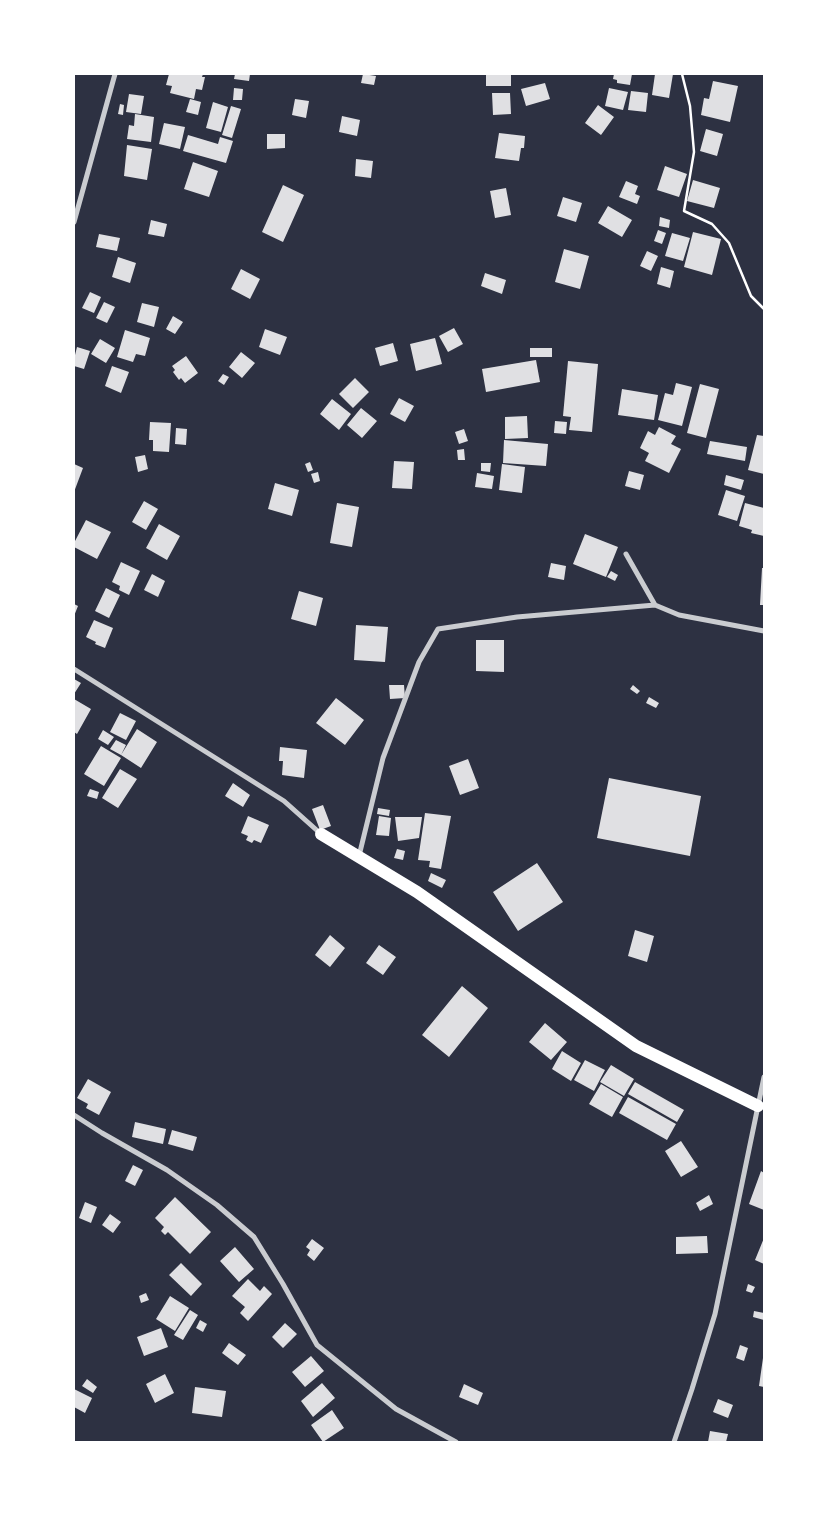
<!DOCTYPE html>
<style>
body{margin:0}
#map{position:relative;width:838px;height:1516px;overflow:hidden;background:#2d3142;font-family:Helvetica,sans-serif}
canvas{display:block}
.frame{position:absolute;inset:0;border:75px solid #fff;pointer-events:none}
</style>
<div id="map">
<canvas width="838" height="1516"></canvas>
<div class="frame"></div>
</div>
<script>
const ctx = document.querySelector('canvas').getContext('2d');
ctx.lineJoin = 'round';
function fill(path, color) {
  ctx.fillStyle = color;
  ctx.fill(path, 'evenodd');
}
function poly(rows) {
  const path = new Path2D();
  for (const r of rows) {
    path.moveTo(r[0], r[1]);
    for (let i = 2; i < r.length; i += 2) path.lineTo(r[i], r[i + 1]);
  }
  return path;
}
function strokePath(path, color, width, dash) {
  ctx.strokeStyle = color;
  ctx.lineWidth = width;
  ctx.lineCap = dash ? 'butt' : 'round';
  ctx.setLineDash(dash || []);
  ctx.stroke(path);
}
const building = poly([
 [169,74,203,74,202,77,205,77,202,90,196,89,194,99,170,93,172,86,166,85],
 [235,74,250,74,249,81,234,79],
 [363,74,376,76,374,85,361,83],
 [486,74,511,74,511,86,486,86],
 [614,74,632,74,630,85,617,83,617,80,613,79],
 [655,74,673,74,669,98,652,95],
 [713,81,738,86,730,122,701,115,704,98,709,99],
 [545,83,550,99,526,106,521,89],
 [234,88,243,89,242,100,233,100],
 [609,88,628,92,623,110,605,106],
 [631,91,648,93,646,112,628,110],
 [492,93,510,93,511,114,493,115],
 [129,94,144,96,141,114,126,112],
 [190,99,201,102,198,115,186,112],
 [295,99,309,101,306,118,292,115],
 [213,102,228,107,221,132,206,128],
 [120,104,124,105,123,115,118,114],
 [598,105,614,117,601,135,585,123],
 [231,106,241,109,232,138,222,135],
 [135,114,154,117,151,142,127,139,129,125,134,126],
 [342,116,360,120,357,136,339,132],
 [164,123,185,127,180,149,159,144],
 [706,129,723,134,717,156,700,151],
 [499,133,525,136,524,148,521,148,519,161,495,158],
 [267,134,285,134,285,148,267,149],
 [188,135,218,144,220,137,233,141,226,163,183,151],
 [127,145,152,149,147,180,124,176],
 [356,159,373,161,371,178,355,176],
 [193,162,218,171,209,197,184,189],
 [665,166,687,174,679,197,657,190],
 [693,180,720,188,714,208,687,201],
 [626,181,638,186,635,194,640,196,637,204,619,197],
 [283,185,304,195,283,242,262,232],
 [506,188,511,215,495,218,490,191],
 [563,197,582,203,576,222,557,216],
 [608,206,632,220,622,237,598,223],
 [660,217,670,220,669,228,659,226],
 [151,220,167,224,164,237,148,234],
 [658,230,666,233,662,244,654,241],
 [693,232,721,239,712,275,684,267],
 [672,233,690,238,683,261,665,256],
 [99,234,120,238,117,251,96,247],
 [564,249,589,256,580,289,555,282],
 [647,251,658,256,651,271,640,266],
 [118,257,136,263,130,283,112,277],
 [661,267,674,271,670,288,657,284],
 [241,269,260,279,250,299,231,289],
 [485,273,506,280,502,294,481,286],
 [90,292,101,297,94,313,82,308],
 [104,302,115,307,107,323,96,318],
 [142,303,159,307,154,327,137,322],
 [173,316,183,322,175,334,166,329],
 [454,328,463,344,448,352,439,336],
 [265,329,287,337,280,355,259,347],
 [125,330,150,338,145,356,136,354,133,362,117,357],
 [435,338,442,364,416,371,410,344],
 [100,339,115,348,106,363,91,354],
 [393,343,398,361,380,366,375,348],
 [77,347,90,351,84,369,74,366,74,359],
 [530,348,552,348,552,357,530,357],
 [241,352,255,363,242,378,229,367],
 [186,356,198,373,185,383,181,378,179,380,173,372,175,370,172,366],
 [536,360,540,382,486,392,482,369],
 [568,361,598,364,592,432,569,430,571,417,563,416],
 [112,366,129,372,121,393,105,386],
 [223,374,229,377,224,385,218,381],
 [355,378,369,392,353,408,339,394],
 [676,383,692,387,682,426,658,420,665,393,673,395],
 [700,384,719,389,706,438,687,433],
 [622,389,658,395,654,420,618,415],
 [399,398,414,406,405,422,390,414],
 [332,399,351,414,339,430,320,414],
 [361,408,377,421,362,438,347,425],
 [527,416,528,438,505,439,505,417],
 [555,421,567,422,566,434,554,433],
 [150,422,171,423,169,452,153,451,153,440,149,440],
 [659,427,676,436,671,444,681,449,669,473,645,461,649,453,640,448,648,431,655,435],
 [176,428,187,429,186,445,175,444],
 [464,429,468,441,459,444,455,432],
 [757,435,764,436,764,474,748,470],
 [504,440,548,444,546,466,503,463],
 [710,441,747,447,745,461,707,454],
 [464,449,465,460,458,460,457,450],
 [145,455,148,469,138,472,135,457],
 [394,461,414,462,412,489,392,488],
 [310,462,313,470,308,472,305,464],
 [481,463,491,463,490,472,481,471],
 [74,464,83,468,74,492],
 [502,464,525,467,522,493,499,490],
 [629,471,644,475,640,490,625,486],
 [318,472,320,481,314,483,311,474],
 [477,473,494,476,492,489,475,487],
 [726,475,744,480,741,490,724,485],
 [275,483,299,490,292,516,268,509],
 [726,490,745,496,737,521,718,515],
 [144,501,158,509,146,530,132,522],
 [337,503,359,507,352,547,330,543],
 [745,503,764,508,764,536,751,533,752,530,739,526],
 [86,520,111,532,97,559,74,547,74,543],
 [159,524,180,536,167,560,146,548],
 [585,534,618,547,606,577,573,564],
 [121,562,140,571,129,595,119,590,120,586,112,582],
 [551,563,566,566,564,580,548,577],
 [762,568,764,568,764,605,760,605],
 [611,571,618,575,615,581,607,577],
 [152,574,165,581,158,597,144,590],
 [106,588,120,595,109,618,95,611],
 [299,591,323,598,316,626,291,619],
 [74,604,78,606,74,616],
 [94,620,113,628,105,648,95,644,96,642,86,637],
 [356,625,388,627,385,662,354,660],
 [476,640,504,640,504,672,476,671],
 [74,679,81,683,74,694],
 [389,685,404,685,405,698,390,699],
 [633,685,640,691,637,694,630,689],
 [649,697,659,703,656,708,646,703],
 [336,698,364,720,345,745,316,723],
 [74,699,91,709,77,734,74,732],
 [120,713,136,721,126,740,110,732],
 [137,729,157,742,141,768,121,755],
 [103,730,114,737,108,745,98,739],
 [116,740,126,745,121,755,110,749],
 [101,746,121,758,104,786,84,774],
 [280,747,307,750,304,778,282,775,283,761,279,761],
 [468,759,479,788,460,795,449,766],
 [120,769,137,779,118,808,102,798],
 [609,778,701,796,690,856,597,838],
 [233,783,250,795,243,807,225,796],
 [90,789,99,792,97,799,87,796],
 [323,805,331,826,320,830,312,809],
 [378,808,390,810,389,816,377,814],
 [425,813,451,816,441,869,429,867,430,861,418,860],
 [248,816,269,825,261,843,254,840,252,843,246,840,248,836,241,833],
 [379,816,391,818,389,836,376,835],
 [395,817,422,817,419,838,398,841],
 [397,849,405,851,403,860,394,858],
 [537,863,563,902,518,931,493,892],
 [431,873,446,880,442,888,428,881],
 [635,930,654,936,647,962,628,956],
 [330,935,345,948,330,967,315,955],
 [379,945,396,957,383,975,366,963],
 [462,986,488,1008,449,1057,422,1035],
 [545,1023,567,1042,551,1060,529,1042],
 [562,1051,581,1063,571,1081,552,1069],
 [585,1060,605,1070,594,1091,574,1080],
 [611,1065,634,1079,624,1096,600,1082],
 [88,1079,111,1092,99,1115,86,1108,88,1104,77,1098],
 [635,1082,684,1110,677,1122,628,1094],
 [601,1084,623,1097,612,1117,589,1104],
 [628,1097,676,1124,667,1140,619,1113],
 [135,1122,166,1129,163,1144,132,1137],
 [172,1130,197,1137,193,1151,168,1144],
 [681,1141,698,1167,681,1177,665,1151],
 [133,1165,143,1170,135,1186,125,1181],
 [761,1171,764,1173,764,1210,749,1204],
 [709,1195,713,1204,700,1211,696,1203],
 [175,1197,211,1232,190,1254,168,1232,165,1235,161,1231,164,1227,155,1218],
 [85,1202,97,1207,91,1223,79,1218],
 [110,1214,121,1222,113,1233,102,1225],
 [707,1236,708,1253,676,1254,676,1237],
 [764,1238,764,1264,755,1260],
 [312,1239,324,1248,314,1261,307,1255,310,1250,306,1247],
 [235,1247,254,1269,239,1282,220,1261],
 [181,1263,202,1284,191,1296,169,1275],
 [248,1279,260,1291,264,1286,272,1294,248,1321,240,1313,245,1307,232,1296],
 [748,1284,755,1287,752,1293,746,1291],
 [146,1293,149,1300,141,1303,139,1296],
 [170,1296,189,1308,175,1331,156,1319],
 [190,1310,198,1315,183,1340,174,1335],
 [754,1311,764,1313,764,1320,753,1317],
 [200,1320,207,1324,203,1332,196,1328],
 [285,1323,297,1334,283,1348,272,1337],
 [161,1328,168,1347,144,1356,137,1337],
 [229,1343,246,1355,238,1365,222,1353],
 [740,1345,748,1348,744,1361,736,1358],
 [311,1356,324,1371,305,1387,292,1372],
 [763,1358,764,1358,764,1387,759,1386],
 [165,1374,174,1393,155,1403,146,1384],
 [87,1379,97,1387,93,1393,82,1386],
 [322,1383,335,1398,313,1417,301,1401],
 [464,1384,483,1393,478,1405,459,1397],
 [195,1387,226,1391,222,1417,192,1413],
 [74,1389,92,1398,85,1413,74,1407],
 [718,1399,733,1405,728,1418,713,1412],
 [332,1410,344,1428,323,1442,311,1425],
 [710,1431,728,1434,726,1442,708,1442]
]);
const path = poly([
 [682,74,690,106,694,152,684,211,712,224,729,243,751,296,764,309]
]);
const minor = poly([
 [74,222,115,74],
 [626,554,655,605,679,615,764,631],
 [74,669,284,801,321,834],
 [359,856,383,758,419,662,438,629,517,617,655,605],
 [74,1115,102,1133,167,1170,217,1205,254,1237,283,1284,317,1345,396,1409,456,1442],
 [674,1442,692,1389,715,1314,764,1077]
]);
const primary = poly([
 [321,834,417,892,636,1046,758,1106]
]);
fill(building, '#e0e0e3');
strokePath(path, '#fff', 2.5);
strokePath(minor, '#caccd0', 5);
strokePath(primary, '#fff', 12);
</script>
